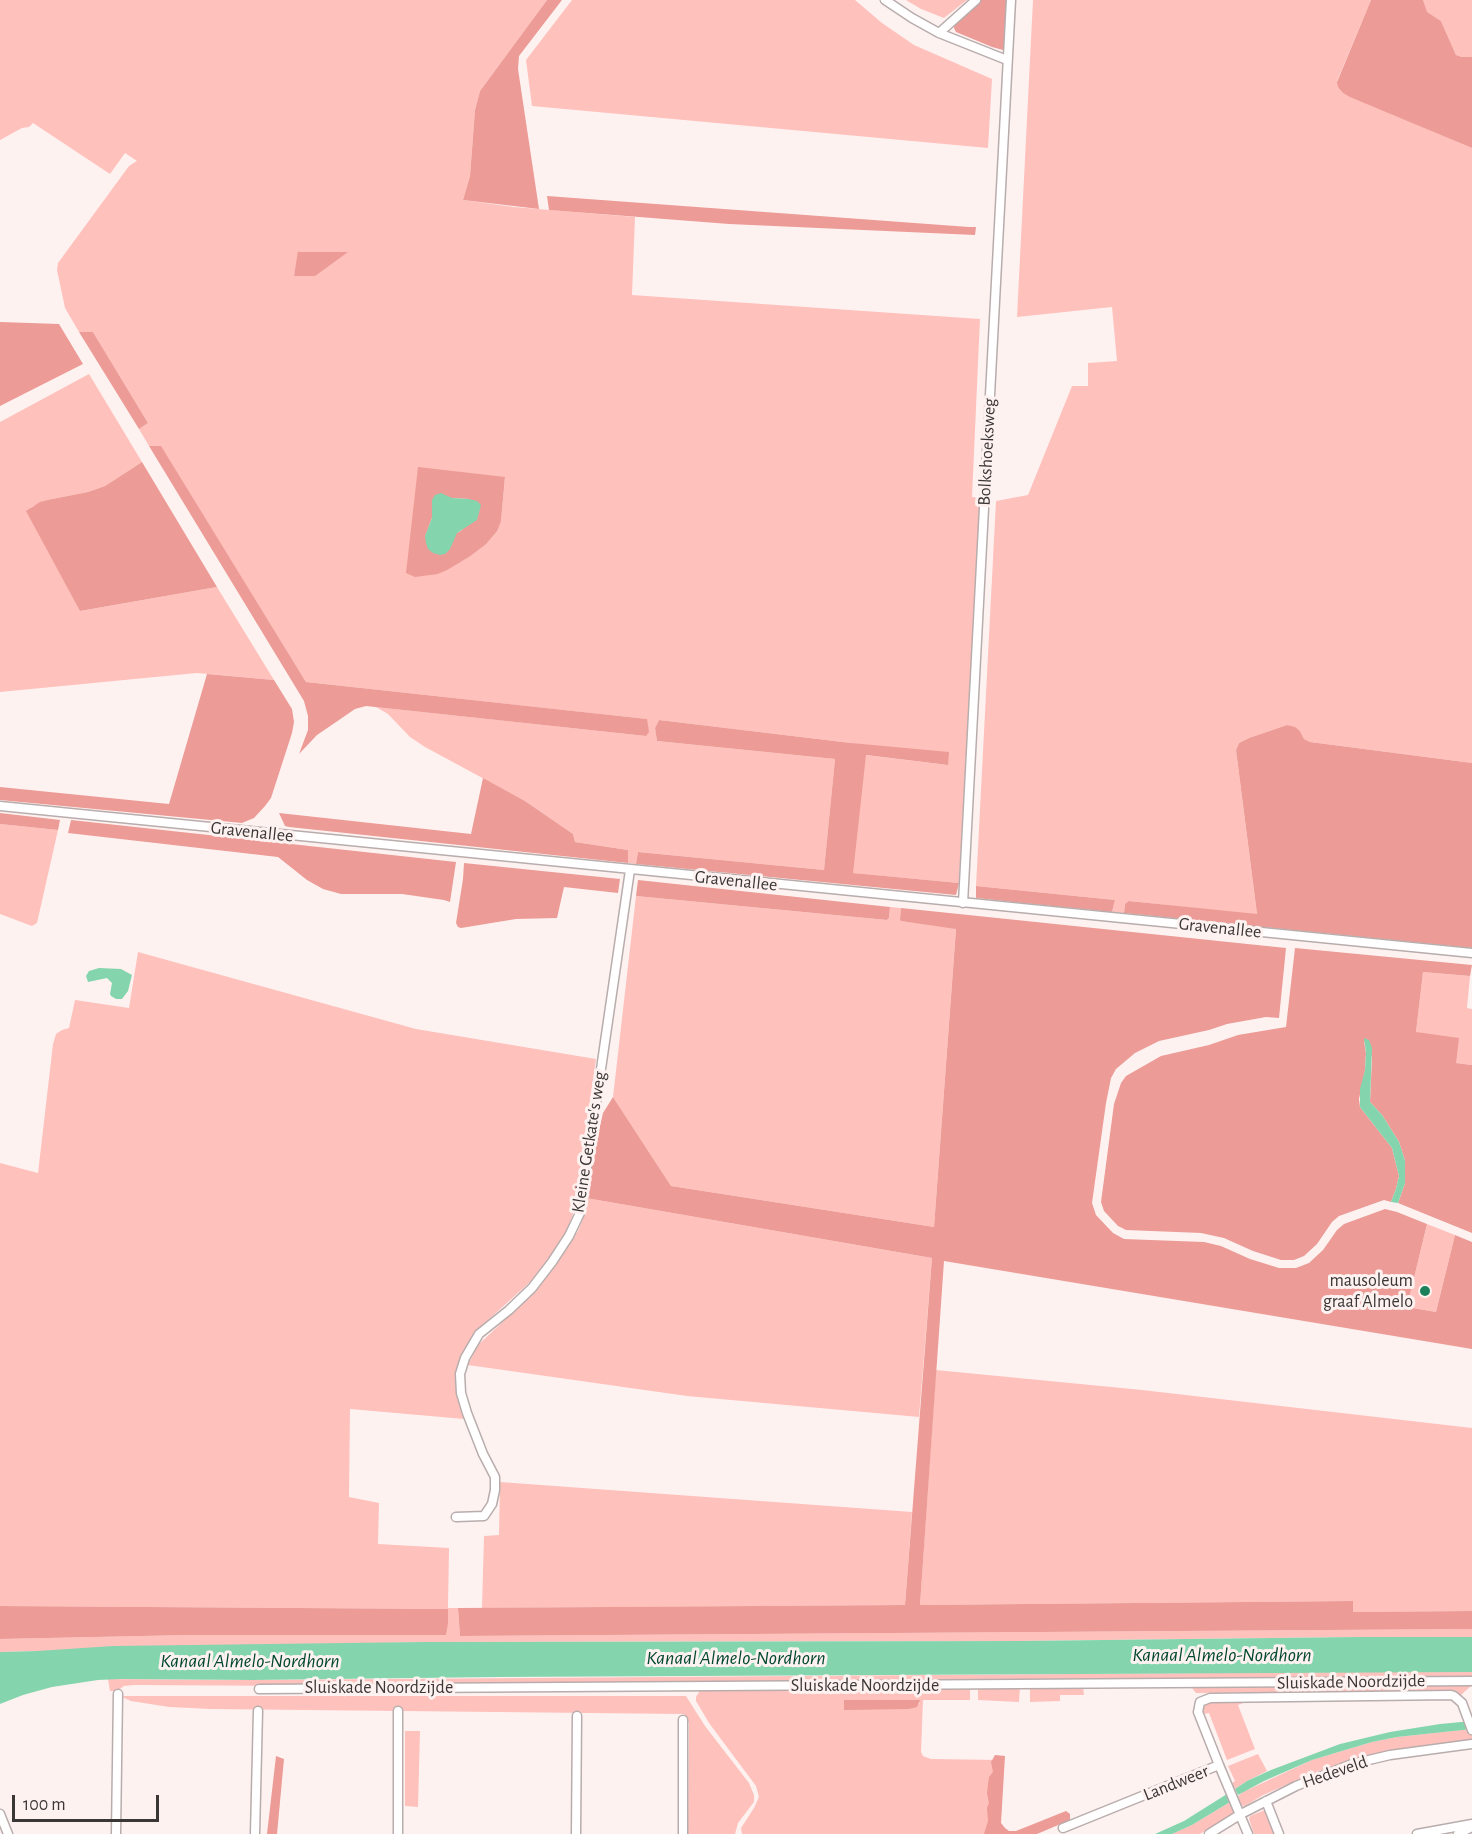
<!DOCTYPE html>
<style>
body{margin:0}
#map{position:relative;width:1472px;height:1834px;overflow:hidden;background:#fef2f1;font-family:"Alegreya Sans",sans-serif}
canvas{display:block}
.scale{position:absolute;left:12px;top:1795px;width:147px;height:27px;box-sizing:border-box;border:3px solid #3b3737;border-top:0;padding-left:8px;font-size:18px;line-height:21px;white-space:nowrap;color:#3b3737;-webkit-text-stroke:4px #fef2f1;paint-order:stroke}
</style>
<div id="map">
<canvas width="1472" height="1834"></canvas>
<div class="scale">100 m</div>
</div>
<script>
const ctx = document.querySelector('canvas').getContext('2d');
ctx.lineJoin = 'round';
function fill(path, color) {
  ctx.fillStyle = color;
  ctx.fill(path, 'evenodd');
}
function poly(rows) {
  const path = new Path2D();
  for (const r of rows) {
    path.moveTo(r[0], r[1]);
    for (let i = 2; i < r.length; i += 2) path.lineTo(r[i], r[i + 1]);
  }
  return path;
}
function strokePath(path, color, width, dash) {
  ctx.strokeStyle = color;
  ctx.lineWidth = width;
  ctx.lineCap = dash ? 'butt' : 'round';
  ctx.setLineDash(dash || []);
  ctx.stroke(path);
}
function drawText(font, color, halo, rows, align = 'center') {
  ctx.font = font + ' "Alegreya Sans",sans-serif';
  ctx.lineWidth = 6;
  ctx.setLineDash([]);
  ctx.textBaseline = 'middle';
  ctx.strokeStyle = halo;
  ctx.fillStyle = color;
  for (const [text, x, y, turn = 0] of rows) {
    ctx.save();
    ctx.translate(x, y);
    ctx.rotate((+turn || 0) * Math.PI / 180);
    ctx.textAlign = isNaN(turn) ? turn : align;
    if (halo) ctx.strokeText(text, 0, 0);
    ctx.fillText(text, 0, 0);
    ctx.restore();
  }
}
const green = poly([
 [0,0,547,0,480,91,475,110,470,176,463,200,514,207,635,217,632,295,980,319,972,497,980,498,959,883,852,873,865,755,948,765,851,743,659,720,655,728,657,741,835,759,824,870,638,852,636,864,628,863,628,850,575,842,573,834,525,801,425,747,410,737,388,714,376,707,646,736,646,719,306,682,161,447,149,446,139,429,148,423,93,332,79,332,65,308,57,270,58,263,129,166,137,161,125,153,110,174,33,123,29,127,22,128,0,140],
 [299,252,347,252,294,276],
 [418,468,505,478,501,521,469,557,438,574],
 [572,0,855,0,882,23,914,45,992,79,988,148,532,106,526,60],
 [906,0,967,0,944,18,921,9],
 [1033,0,1371,0,1337,81,1343,93,1472,148,1472,763,1310,742,1304,739,1300,731,1287,725,1249,738,1239,743,1236,750,1257,915,1130,901,1125,904,1124,913,1112,912,1115,900,976,886,996,501,1028,495,1072,386,1088,386,1088,363,1117,361,1112,307,1017,317],
 [1423,0,1472,0,1472,57,1462,57,1456,55,1441,21,1426,12],
 [89,374,142,462,105,486,88,492,52,499,31,507,80,611,217,587,274,680,197,673,0,692,0,422],
 [0,824,58,830,37,923,32,926,0,914],
 [636,896,887,920,889,918,890,907,901,908,900,919,902,921,956,928,934,1227,671,1186,613,1097],
 [138,952,416,1029,596,1059,584,1144,583,1165,576,1205,568,1228,559,1245,530,1282,475,1332,464,1351,457,1369,456,1384,457,1397,464,1419,350,1409,349,1497,379,1503,378,1544,449,1548,448,1608,458,1608,460,1636,1472,1629,1472,1637,1356,1637,1018,1641,423,1642,0,1652,0,1639,189,1635,446,1634,448,1609,0,1606,0,1163,38,1173,53,1044,56,1034,62,1030,69,1028,75,1000,129,1008],
 [1423,972,1470,976,1467,1008,1472,1009,1472,1065,1456,1063,1416,1032],
 [586,1198,932,1258,919,1417,687,1396,468,1365,478,1345,527,1299,554,1268,578,1231,584,1216],
 [1427,1224,1455,1235,1436,1312,1407,1307],
 [936,1370,1142,1390,1472,1428,1472,1611,1352,1612,1352,1601,920,1605],
 [500,1482,912,1512,905,1605,482,1608,484,1536,499,1535],
 [1348,1672,1472,1672,1472,1678,487,1683,306,1686,134,1685,124,1686,117,1691,110,1691,108,1679,253,1680],
 [1472,1685,1460,1696,1456,1692,1439,1691,1196,1693,1192,1688,1193,1686],
 [1030,1686,1083,1687,1084,1695,1060,1695,1060,1701,1030,1702],
 [1020,1687,1019,1702,978,1700,978,1688],
 [970,1688,970,1700,923,1700,921,1752,923,1756,931,1759,1001,1760,990,1834,742,1834,741,1828,754,1808,759,1797,756,1786,709,1723,696,1701,696,1697,701,1689],
 [920,1703,909,1709,844,1709],
 [120,1696,686,1696,705,1726,749,1783,754,1795,754,1802,738,1823,735,1834,688,1834,689,1723,684,1714,211,1709,169,1707,131,1701],
 [1248,1701,1238,1705,1255,1749,1227,1760,1209,1713,1204,1714,1203,1711,1203,1706,1207,1702],
 [1470,1729,1472,1734,1472,1740,1470,1742,1433,1744,1373,1755,1318,1771,1263,1795,1245,1806,1241,1805,1239,1801,1238,1796,1243,1792,1312,1760,1372,1742,1397,1737],
 [405,1731,420,1731,418,1807,405,1806],
 [1258,1754,1267,1771,1247,1781,1235,1789,1232,1783,1235,1781,1228,1766],
 [1230,1802,1234,1813,1200,1834,1172,1834,1192,1825],
 [1265,1810,1275,1834,1254,1834,1249,1819,1250,1816]
]);
const forest = poly([
 [547,0,562,0,519,56,518,69,539,209,463,200,470,176,475,110,480,91],
 [980,0,1008,0,1005,47,1003,50,992,47,956,32,954,28,954,26],
 [1371,0,1423,0,1427,12,1441,21,1456,55,1462,57,1472,57,1472,148,1350,97,1343,93,1338,87,1337,82],
 [547,196,969,227,976,227,975,235,729,224,549,210],
 [298,251,299,252,348,252,315,276,294,276],
 [0,322,59,324,83,364,0,406],
 [79,332,93,332,148,423,139,429],
 [149,446,161,446,306,682,647,719,649,732,646,736,366,706,355,709,339,720,317,735,299,754,308,730,308,716,304,701],
 [142,462,217,587,80,611,26,511,40,502,52,499,88,492,105,486],
 [418,467,505,477,501,521,497,531,486,544,469,557,447,570,438,574,415,577,406,573],
 [452,498,469,499,462,530,457,533,425,536,432,518,432,500],
 [207,674,274,680,292,709,294,722,292,733,271,798,265,806,254,818,242,823,0,800,0,787,169,804],
 [659,720,851,743,949,752,948,765,866,755,853,873,959,883,956,895,636,864,638,852,824,870,835,759,657,741,655,728],
 [1287,725,1295,727,1300,731,1304,739,1310,742,1472,763,1472,948,1124,913,1125,904,1129,901,1257,914,1236,750,1239,743,1249,738],
 [483,778,525,801,573,834,575,842,628,850,628,863,289,827,285,826,279,813,471,834],
 [0,813,60,820,58,830,0,824],
 [71,820,456,862,450,902,444,900,402,894,341,894,323,889,307,880,278,857,68,833],
 [464,863,620,879,618,893,564,887,557,918,516,919,461,928,458,927,456,923,463,879],
 [638,880,890,907,889,918,887,920,636,896],
 [976,886,1115,900,1112,912,1023,903,976,898],
 [901,908,1286,948,1279,1018,1266,1017,1227,1024,1209,1030,1159,1041,1135,1053,1116,1069,1111,1078,1106,1103,1092,1203,1096,1215,1113,1233,1124,1239,1204,1242,1221,1246,1250,1259,1279,1268,1296,1268,1309,1263,1323,1250,1337,1230,1344,1224,1385,1209,1397,1212,1427,1224,1407,1307,1436,1312,1455,1235,1472,1242,1472,1349,944,1261,920,1605,1353,1601,1353,1612,1472,1611,1472,1629,460,1636,458,1608,905,1605,932,1258,586,1198,590,1170,603,1113,613,1097,671,1186,934,1227,956,929,901,921,900,919],
 [1295,948,1472,965,1470,976,1423,972,1416,1032,1459,1038,1456,1063,1472,1065,1472,1233,1398,1203,1405,1183,1405,1161,1399,1142,1382,1115,1370,1102,1372,1057,1364,1041,1366,1053,1365,1070,1359,1099,1360,1107,1392,1148,1399,1176,1396,1189,1391,1202,1384,1200,1339,1216,1332,1222,1317,1244,1304,1256,1294,1260,1281,1260,1253,1251,1224,1238,1201,1233,1126,1230,1118,1226,1104,1211,1101,1202,1114,1104,1121,1083,1126,1076,1161,1056,1209,1045,1238,1035,1286,1027],
 [0,1606,448,1609,448,1623,446,1635,189,1635,0,1639],
 [844,1700,920,1700,917,1707,909,1709,844,1710],
 [995,1755,1005,1756,1001,1823,1005,1828,1009,1831,1016,1831,1066,1811,1070,1814,1070,1820,1037,1834,984,1834,988,1821,987,1808,989,1803,987,1793,989,1777,993,1772,991,1762],
 [276,1756,284,1759,277,1834,267,1834]
]);
const water = poly([
 [441,493,452,498,469,499,477,501,481,505,477,520,457,533,450,549,445,554,440,555,433,553,428,549,426,543,425,536,432,518,432,500,435,495],
 [99,968,121,969,132,975,128,991,122,999,116,999,111,996,110,994,112,983,107,978,88,982,86,976,89,971],
 [1364,1038,1369,1040,1372,1048,1370,1102,1382,1115,1399,1142,1405,1161,1405,1183,1398,1203,1391,1202,1396,1189,1399,1176,1392,1148,1360,1107,1360,1089,1365,1070,1366,1053],
 [1356,1637,1472,1637,1472,1672,498,1677,253,1680,121,1679,98,1680,52,1687,23,1695,0,1704,0,1652,37,1651,113,1646,423,1642,1018,1641],
 [1472,1721,1472,1729,1397,1737,1372,1742,1312,1760,1264,1781,1238,1795,1235,1789,1247,1781,1271,1770,1340,1744,1390,1732,1440,1724],
 [1227,1794,1230,1802,1192,1825,1172,1834,1155,1834,1184,1821]
]);
const street = poly([
 [885,0,912,18,939,33,1007,60],
 [939,33,976,0],
 [0,806,1472,953],
 [963,903,1011,0],
 [456,1517,484,1516,492,1504,495,1490,495,1477,483,1454,467,1413,461,1393,460,1374,465,1358,479,1334,509,1310,532,1288,552,1262,569,1236,580,1213,630,870],
 [259,1689,1472,1681],
 [683,1720,683,1834],
 [1219,1765,1248,1834],
 [1266,1801,1279,1834],
 [0,1814,8,1834],
 [1063,1828,1219,1765,1198,1712,1200,1702,1210,1698,1451,1695,1454,1696,1462,1703,1472,1730],
 [116,1834,118,1694],
 [255,1834,258,1711],
 [398,1834,398,1711],
 [576,1834,577,1716],
 [1209,1834,1241,1814,1296,1786,1352,1764,1390,1755,1472,1744],
 [1417,1834,1472,1824],
 [1458,1834,1472,1827]
]);
const markers = [
 [1425,1291,6,"#1c815a"]
];
const streetNames = [
 ["Bolkshoeksweg",987,452,-87],
 ["Gravenallee",252,832,6],
 ["Gravenallee",736,881,6],
 ["Gravenallee",1220,928,6],
 ["Kleine Getkate's weg",589,1142,-81],
 ["Sluiskade Noordzijde",1351,1682,-1],
 ["Sluiskade Noordzijde",865,1686],
 ["Sluiskade Noordzijde",379,1688],
 ["Hedeveld",1335,1772,-19],
 ["Landweer",1176,1783,-22]
];
const poiNames = [
 ["mausoleum",1413,1281],
 ["graaf Almelo",1413,1302]
];
const waterNames = [
 ["Kanaal Almelo-Nordhorn",1222,1655],
 ["Kanaal Almelo-Nordhorn",736,1658],
 ["Kanaal Almelo-Nordhorn",250,1661]
];
fill(green, '#ffc1bc');
fill(forest, '#ec9b96');
fill(water, '#84d5ae');
strokePath(street, '#b8adac', 11);
strokePath(street, '#fff', 8);
for (const [x, y, r, color] of markers) {
  const dot = new Path2D();
  dot.arc(x, y, r, 0, 2 * Math.PI);
  ctx.fillStyle = color;
  ctx.fill(dot);
  strokePath(dot, '#fef2f1', 2);
}
drawText('18px', '#3b3737', '#fef2f1', streetNames);
drawText('18px', '#3b3737', '#fef2f1', poiNames, 'right');
drawText('italic 20px', '#00472f', '#fef2f1', waterNames);
</script>
